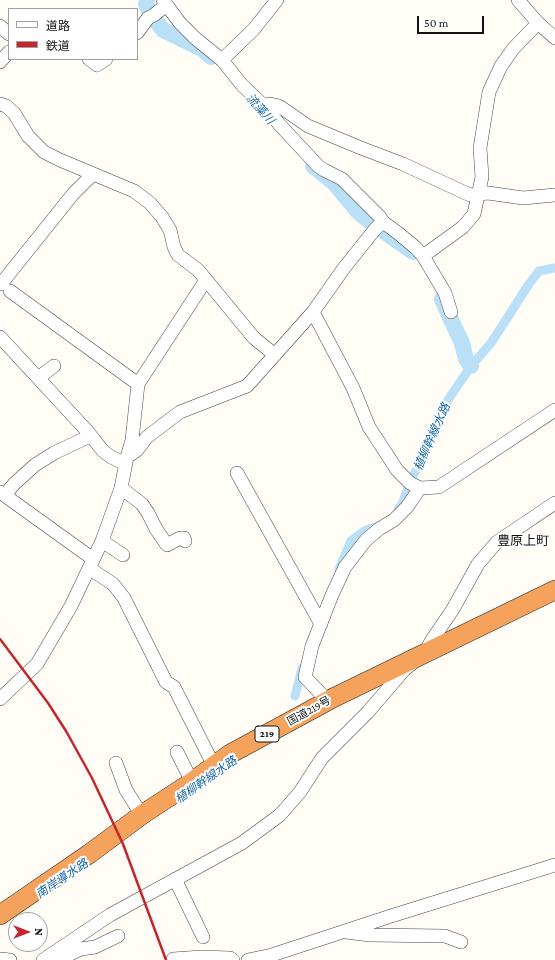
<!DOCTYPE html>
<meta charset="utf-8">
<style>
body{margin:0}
#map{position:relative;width:555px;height:960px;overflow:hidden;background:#fffdf5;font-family:"Crimson Pro","Noto Sans JP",serif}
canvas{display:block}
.legend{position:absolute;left:8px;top:8px;width:130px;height:52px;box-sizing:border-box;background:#fff;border:1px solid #a0a0a0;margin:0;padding:5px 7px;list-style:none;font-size:12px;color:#111}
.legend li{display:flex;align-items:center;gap:8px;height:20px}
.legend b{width:20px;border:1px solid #a0a0a0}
.north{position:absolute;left:8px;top:912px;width:40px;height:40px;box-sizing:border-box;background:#fff;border:1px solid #a0a0a0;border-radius:50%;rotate:90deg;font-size:11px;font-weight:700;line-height:16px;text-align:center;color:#111}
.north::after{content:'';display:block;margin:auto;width:14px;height:18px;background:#c4262e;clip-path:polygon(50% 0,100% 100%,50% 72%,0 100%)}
.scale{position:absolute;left:417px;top:16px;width:67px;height:18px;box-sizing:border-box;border:2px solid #111;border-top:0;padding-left:5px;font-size:12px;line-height:14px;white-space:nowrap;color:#111;-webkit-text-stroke:3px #fff;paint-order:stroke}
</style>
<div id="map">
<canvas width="555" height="960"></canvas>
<ul class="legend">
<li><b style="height:5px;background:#fff"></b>道路</li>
<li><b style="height:5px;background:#c4262e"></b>鉄道</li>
</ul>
<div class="north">N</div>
<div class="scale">50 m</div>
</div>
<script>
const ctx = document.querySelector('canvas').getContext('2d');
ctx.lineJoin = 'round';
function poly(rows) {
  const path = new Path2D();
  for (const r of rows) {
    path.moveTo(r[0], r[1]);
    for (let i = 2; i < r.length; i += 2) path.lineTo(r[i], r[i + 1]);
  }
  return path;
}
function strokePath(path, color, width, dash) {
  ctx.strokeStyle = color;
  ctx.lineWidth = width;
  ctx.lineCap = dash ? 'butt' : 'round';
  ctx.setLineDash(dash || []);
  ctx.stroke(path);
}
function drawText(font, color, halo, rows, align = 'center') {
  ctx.font = font + ' "Crimson Pro","Noto Sans JP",serif';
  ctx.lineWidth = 4;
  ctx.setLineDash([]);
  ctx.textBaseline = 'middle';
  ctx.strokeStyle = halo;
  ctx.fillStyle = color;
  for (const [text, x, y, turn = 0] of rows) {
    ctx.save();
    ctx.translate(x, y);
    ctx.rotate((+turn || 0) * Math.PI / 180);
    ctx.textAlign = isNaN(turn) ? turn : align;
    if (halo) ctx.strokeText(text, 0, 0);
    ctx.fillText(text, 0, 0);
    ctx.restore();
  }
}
const canal = poly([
 [398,510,402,504,412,478,424,455,443,407,471,366,491,343,529,284,539,271,555,268],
 [339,569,351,541,366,530,379,526],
 [295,696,302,668]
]);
const river = poly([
 [147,0,146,4,150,13,163,30,202,49,211,57],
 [313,166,334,183,358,212,373,224],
 [383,231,413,252],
 [442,299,447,311,462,343,466,359,471,366]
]);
const minor = poly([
 [518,0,538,23,555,38],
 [0,26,9,34],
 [137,33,148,18,154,15,166,5],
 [89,59,97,65,106,59],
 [222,60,254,29,277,0],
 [0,62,9,52],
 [0,104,6,106,14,113,28,136,44,152,60,160,134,191,150,203,162,217,170,230,174,247,178,255,198,270,254,338,275,355],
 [264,106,270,104,279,106,308,126,361,148,403,164,470,195,488,193,523,198,555,195],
 [383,222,398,233,416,248,423,256,445,293,451,312],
 [423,256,463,227,474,214,482,177,480,148,489,92,501,66,513,49,538,23],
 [1,284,73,194,93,174],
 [10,291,138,384],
 [313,312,353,388,369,427,397,470,410,483,420,488,439,487,555,410],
 [0,337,88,432,103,451,111,457,126,464],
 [38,378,54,366],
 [127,457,137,450,147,437,180,412,247,386,313,312,344,268,376,228,383,222,380,217,342,179,324,170,318,166,279,124,264,106,242,85,222,60,195,38,180,23,163,0],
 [237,473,321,624],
 [121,488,142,504,148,513,156,529,167,545,180,538,184,538,185,541],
 [0,492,93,559],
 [5,495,14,484,35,465,54,453,90,436],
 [102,541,123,555],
 [89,568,113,584,124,598,166,682,174,687,214,766],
 [0,699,37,664,71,606,102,541,121,488,127,457,132,440,138,384,206,280],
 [326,702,322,695,305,677,312,646,332,595,345,567,366,540,379,529,394,520,407,507,420,488],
 [177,752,192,782],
 [116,763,126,790,136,806,143,814],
 [175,879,203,937],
 [346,932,370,935,445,936,461,942],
 [0,959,10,960],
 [173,959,202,957,230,958,233,960],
 [43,960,110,915,242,843,280,815,300,792,322,758,368,712,404,670,424,654,432,640,453,609,478,564,497,542,555,503],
 [55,960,62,958,81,949,95,947,118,936],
 [248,960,272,955,391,916,555,865]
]);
const highway = poly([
 [0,915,89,854,143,814,192,782,230,754,333,698,555,590]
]);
const rail = poly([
 [0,639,48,703,66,731,92,778,123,844,166,960]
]);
const shields = [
 [267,734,24]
];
const shieldNames = [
 ["219",267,734]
];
const streetNames = [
 ["国道219号",309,711,-29]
];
const waterNames = [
 ["流藻川",260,109,48],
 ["植柳幹線水路",432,437,-66],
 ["植柳幹線水路",206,780,-35],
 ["南岸導水路",62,879,-34]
];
const quarterNames = [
 ["豊原上町",523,541]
];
strokePath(canal, '#b9e0f7', 9);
strokePath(river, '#b9e0f7', 16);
strokePath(minor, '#444', 14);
strokePath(highway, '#222', 20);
strokePath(minor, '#fff', 13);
strokePath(highway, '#f5a25d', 19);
strokePath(rail, '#c4262e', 2.5);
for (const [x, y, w] of shields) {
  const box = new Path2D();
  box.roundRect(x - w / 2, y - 8, w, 16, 3);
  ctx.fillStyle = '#fff';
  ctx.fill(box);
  strokePath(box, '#111', 1);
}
drawText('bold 10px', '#111', null, shieldNames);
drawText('11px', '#111', '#fff', streetNames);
drawText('italic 12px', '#1768a6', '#fff', waterNames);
drawText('13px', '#111', '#fff', quarterNames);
</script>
